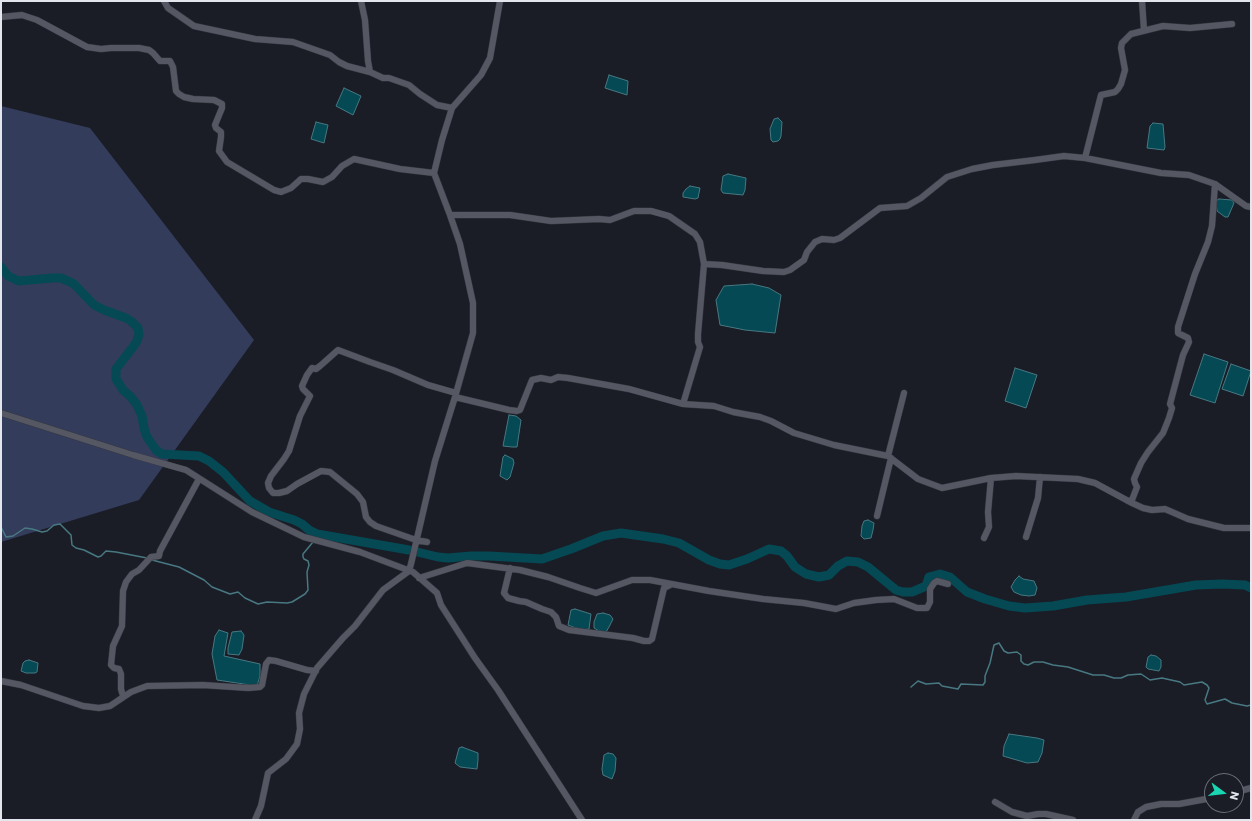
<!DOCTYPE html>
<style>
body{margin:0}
#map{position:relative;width:1252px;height:821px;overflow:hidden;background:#1a1d26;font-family:Poppins,sans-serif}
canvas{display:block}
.frame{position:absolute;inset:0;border:2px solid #e4e6ed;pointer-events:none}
.north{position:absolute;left:1204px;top:773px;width:40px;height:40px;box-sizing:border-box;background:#1a1d26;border:1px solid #6b6d76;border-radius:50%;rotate:105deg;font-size:11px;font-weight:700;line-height:16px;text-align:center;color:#e4e6ed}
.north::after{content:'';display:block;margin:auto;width:14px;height:18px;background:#1ad5b2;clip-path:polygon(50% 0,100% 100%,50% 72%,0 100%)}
</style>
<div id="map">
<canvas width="1252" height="821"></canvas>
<div class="frame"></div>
<div class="north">N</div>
</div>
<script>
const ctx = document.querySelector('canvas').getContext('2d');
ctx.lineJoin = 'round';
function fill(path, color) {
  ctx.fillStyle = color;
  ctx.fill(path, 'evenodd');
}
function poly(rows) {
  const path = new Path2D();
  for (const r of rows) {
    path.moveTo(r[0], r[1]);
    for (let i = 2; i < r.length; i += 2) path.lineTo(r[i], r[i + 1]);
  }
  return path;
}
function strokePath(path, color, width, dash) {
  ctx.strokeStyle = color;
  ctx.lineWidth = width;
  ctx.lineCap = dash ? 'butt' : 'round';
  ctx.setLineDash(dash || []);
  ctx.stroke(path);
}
const green = poly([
 [1,106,90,128,254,340,139,500,1,542]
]);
const water = poly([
 [609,75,628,81,627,95,605,88,609,75],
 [344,88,361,96,353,115,336,106,344,88],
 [778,118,782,122,781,136,780,139,778,141,773,142,771,140,770,129,774,119,778,118],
 [316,122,328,125,324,143,311,139,316,122],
 [1153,123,1163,124,1165,147,1164,150,1147,148,1150,126,1153,123],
 [728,174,746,178,745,190,743,195,723,193,721,190,723,176,728,174],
 [690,186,700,188,698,198,695,199,683,197,683,193,686,189,690,186],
 [1219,199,1232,200,1234,203,1228,217,1225,217,1217,211,1216,203,1217,200,1219,199],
 [752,284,769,288,781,295,775,333,745,330,720,325,716,300,724,286,752,284],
 [1204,354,1228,362,1215,403,1190,395,1204,354],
 [1231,364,1251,371,1243,396,1222,389,1231,364],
 [1015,368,1037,375,1026,408,1005,401,1015,368],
 [509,415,516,416,521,420,517,447,512,447,503,446,509,415],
 [505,455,513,459,514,463,510,477,507,480,500,476,503,457,505,455],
 [868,520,874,523,873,530,871,538,864,539,861,536,862,526,864,521,868,520],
 [1019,576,1023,579,1034,581,1037,588,1035,595,1029,596,1021,595,1014,592,1011,587,1015,580,1019,576],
 [575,609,591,614,589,629,583,630,573,627,568,625,571,610,575,609],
 [603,613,610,615,613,619,609,627,606,632,599,631,594,628,594,622,597,614,603,613],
 [219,630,228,633,224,656,260,664,260,676,257,686,217,680,212,654,215,636,219,630],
 [241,631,244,635,242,649,239,655,228,654,228,648,232,632,241,631],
 [1151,655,1156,656,1161,660,1161,667,1159,671,1148,669,1146,667,1148,657,1151,655],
 [29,660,38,663,37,672,35,673,26,673,21,671,23,663,25,661,29,660],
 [1009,734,1037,738,1044,740,1042,753,1038,762,1027,763,1003,756,1004,746,1009,734],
 [462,747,478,753,478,760,477,769,460,767,455,763,459,748,462,747],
 [608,753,613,754,616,758,615,771,612,779,603,775,602,769,604,755,608,753]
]);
const stream = poly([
 [1,527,6,537,13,536,25,528,32,529,42,532,47,531,54,525,60,524,71,535,72,545,76,548,84,550,98,557,101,556,106,551,116,552,147,558],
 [315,539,317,534],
 [152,560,179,567,204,580,212,587,230,594,238,592,245,598,258,604,267,602,287,603,292,602,305,594,308,590,307,572,309,565,308,561,304,559,303,557,303,554,313,542],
 [911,687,918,681,926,684,939,683,942,686,958,689,961,684,983,685,985,682,985,676,990,663,994,645,999,643,1004,651,1008,653,1017,652,1021,655,1021,661,1024,664,1028,665,1034,662,1043,662,1053,665,1068,667,1093,675,1104,675,1114,678,1121,678,1128,675,1141,674,1150,680,1162,678,1180,682,1184,685,1202,682,1207,685,1209,688,1205,700,1207,704,1225,699,1232,703,1247,706,1251,705]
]);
const river = poly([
 [1,267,8,276,19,281,52,278,61,278,68,281,74,284,94,305,104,310,126,318,131,321,138,328,139,335,136,343,116,369,116,379,123,390,131,397,137,405,142,416,144,428,147,437,156,450,162,454,199,456,209,461,223,472,250,501,269,512,294,520,302,524,309,530,317,534,409,550,438,557,448,558,471,556,489,556,542,559,571,549,603,536,621,533,663,539,679,543,709,560,720,564,729,565,747,559,769,549,781,551,787,556,795,567,806,574,819,577,829,575,838,566,847,561,858,562,868,567,896,590,903,592,912,592,926,586,929,577,940,574,950,577,967,592,985,599,1009,606,1025,608,1053,606,1087,600,1126,597,1196,585,1222,584,1245,585,1251,588]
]);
const minor = poly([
 [164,1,168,8,194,26,255,39,293,42,330,55,339,62,347,66,370,72],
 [361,1,365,20,368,61,370,72,383,78,389,78,409,85,420,94,437,105,452,108],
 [1142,1,1144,30],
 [1,17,22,15,37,20,87,47,101,49,111,48,139,48,149,50,153,53,160,61,170,61,173,67,176,91,179,94,184,97,193,99,214,100,222,104,222,108,215,125,216,128,221,132,221,137,219,151,227,162,274,190,281,192,291,188,301,179,308,179,323,182,332,177,342,166,354,159,400,169,434,173],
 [1085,158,1101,95,1115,92,1118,89,1121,84,1125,70,1121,48,1122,43,1131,34,1163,26,1190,28,1232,24],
 [450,215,510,215,551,221,599,219,610,220,634,211,651,211,669,216,695,234,700,242,704,264,722,265,763,271,784,272,790,270,804,260,807,252,815,242,822,239,834,240,840,238,880,208,907,206,921,198,947,177,972,169,993,165,1035,160,1064,156,1085,158,1161,173,1189,175,1215,184,1246,206,1251,207],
 [704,264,698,334,698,342,700,347,683,404,714,406,733,412,760,417,771,421,794,433,834,445,888,456,918,479,942,488,991,478,1016,476,1078,479,1095,483,1132,503,1143,508,1152,510,1165,509,1188,519,1224,528,1251,528],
 [455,397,509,410,517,411,520,410,532,380,541,378,551,380,558,377,568,378,629,389,683,404],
 [1,413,133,455,186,470,252,512,304,537,360,552,413,572,437,593,441,605,475,658,498,690,582,820],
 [888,456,904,393],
 [1128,501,1132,500,1137,487,1135,483,1134,479,1141,463,1148,452,1163,433,1169,418,1172,408,1170,404,1183,355,1189,342,1188,338,1178,333,1178,327,1195,274,1208,242,1212,226,1215,184],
 [877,516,891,458],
 [1026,537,1038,498,1040,477],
 [984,538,989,527,988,512,991,478],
 [427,542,416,540,376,526,370,522,366,517,363,502,357,494,330,472,321,471,297,484,287,491,279,493,273,493,269,488,268,483,271,476,284,459,289,451,300,416,310,396,303,389,302,386,307,375,312,368,316,369,320,366,338,350,370,362,393,370,428,385,456,393],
 [510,568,504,593,508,598,519,601,526,602,542,609,551,612,556,617,559,626,569,630,633,638,644,641,649,641,652,639,664,588,670,585],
 [419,578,467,563,520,570,548,577,580,588,596,593,632,580,650,580,709,591,763,599,804,603,836,609,854,603,876,600,894,599,917,608,927,608,930,602,930,589,934,583,937,581,948,584],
 [1,681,21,685,83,706,99,708,110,706,131,692,147,686,203,685,248,688,260,687,262,685,266,664,269,660,276,661,307,670,316,671],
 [123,696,121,689,121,674,119,669,114,668,111,665,113,646,122,626,123,591,126,582,132,574,139,570,151,557,159,556,160,551,199,479],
 [1236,792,1251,788],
 [995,802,1012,812,1027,816,1038,814,1046,814,1073,820],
 [255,820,261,806,268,773,286,759,297,744,300,729,299,713,304,694,317,668,343,638,355,626,383,590,409,571,411,564,435,461,455,397,473,333,473,303,460,244,450,215,434,173,442,140,452,108,481,75,490,58,500,1],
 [1134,820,1138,812,1146,807,1161,804,1179,804,1212,798]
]);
fill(green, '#343c5b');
fill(water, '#054954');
strokePath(water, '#487882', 1);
strokePath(stream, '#487882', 1.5);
strokePath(river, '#054954', 9);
strokePath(minor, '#373840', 7);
strokePath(minor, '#555863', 6);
</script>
